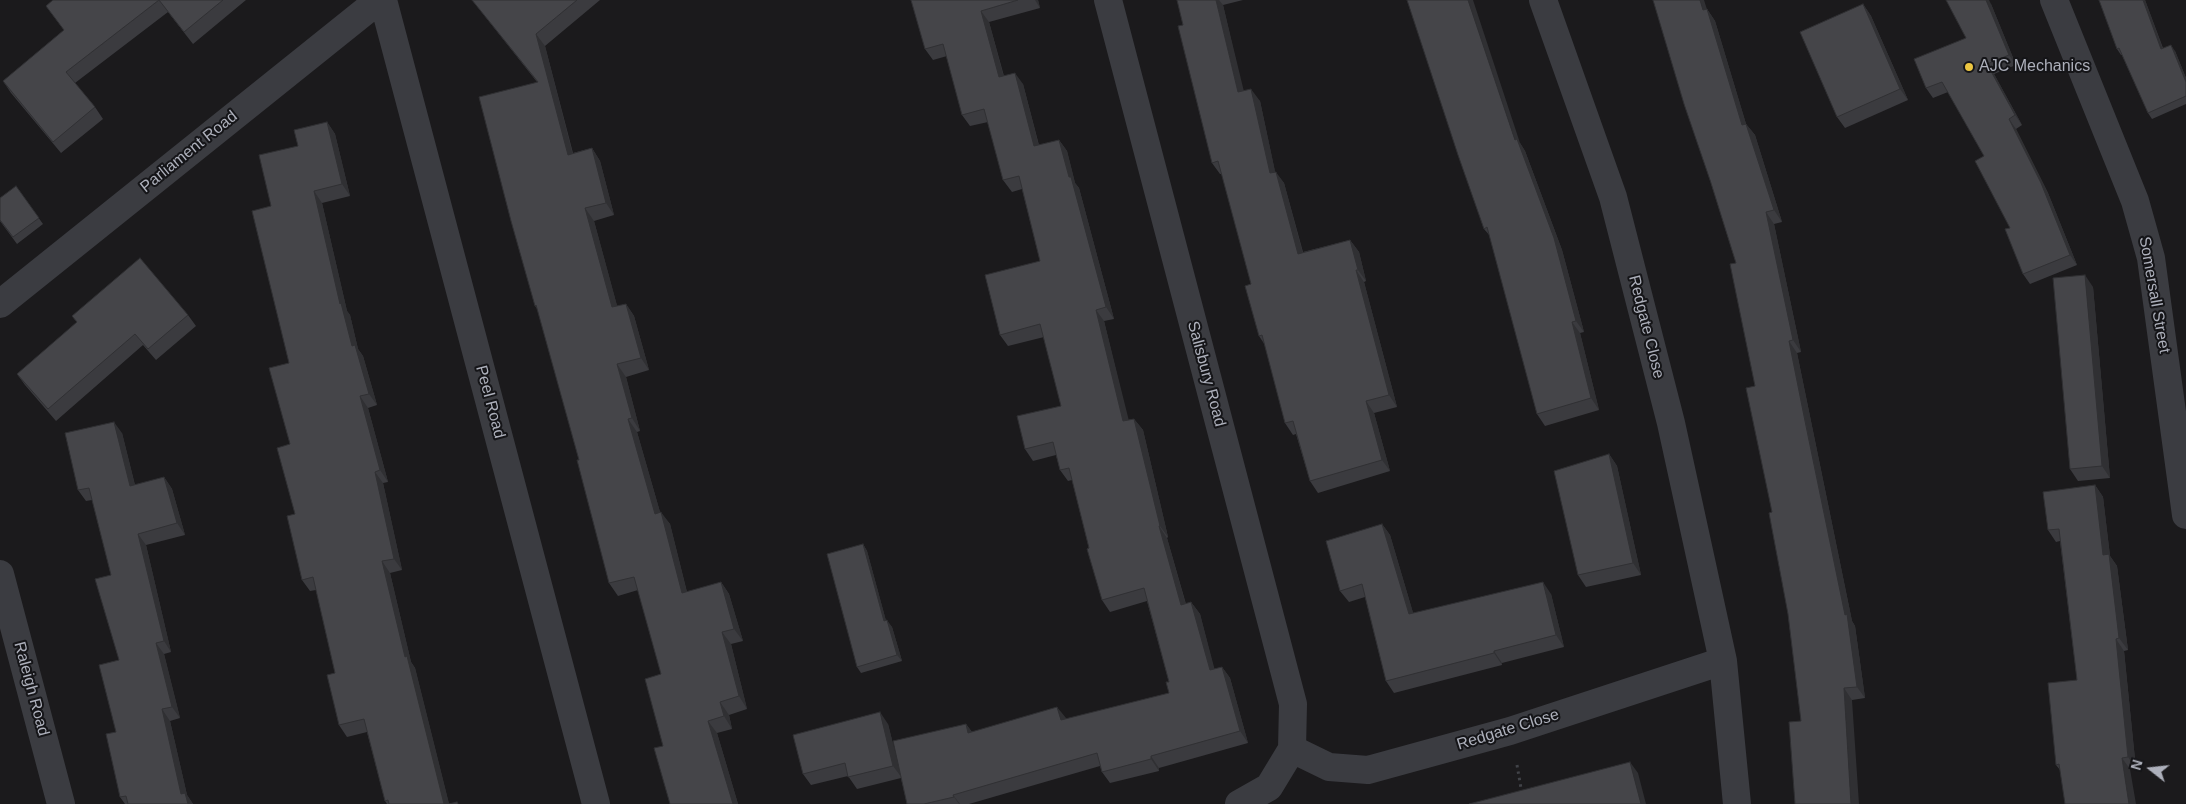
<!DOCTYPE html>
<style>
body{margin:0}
#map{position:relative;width:2186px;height:804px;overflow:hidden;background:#1b1a1c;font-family:Helvetica,sans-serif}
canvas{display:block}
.north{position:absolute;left:2126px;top:744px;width:50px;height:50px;-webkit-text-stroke:4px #151518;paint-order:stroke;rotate:286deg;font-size:14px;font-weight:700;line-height:20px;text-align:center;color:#adb0bb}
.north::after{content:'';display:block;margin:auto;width:18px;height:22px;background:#adb0bb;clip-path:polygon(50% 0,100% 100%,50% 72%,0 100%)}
</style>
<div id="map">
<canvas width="2186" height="804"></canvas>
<div class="north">N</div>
</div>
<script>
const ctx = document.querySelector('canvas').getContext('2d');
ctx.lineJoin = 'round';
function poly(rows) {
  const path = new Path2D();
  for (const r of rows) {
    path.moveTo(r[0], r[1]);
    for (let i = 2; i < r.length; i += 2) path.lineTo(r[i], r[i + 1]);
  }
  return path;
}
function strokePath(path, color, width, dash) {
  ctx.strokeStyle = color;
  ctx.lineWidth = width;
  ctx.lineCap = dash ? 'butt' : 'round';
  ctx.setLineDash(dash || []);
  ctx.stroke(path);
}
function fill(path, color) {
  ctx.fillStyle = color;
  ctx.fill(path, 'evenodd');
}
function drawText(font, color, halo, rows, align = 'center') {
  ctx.font = font + ' Helvetica,sans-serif';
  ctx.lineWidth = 4;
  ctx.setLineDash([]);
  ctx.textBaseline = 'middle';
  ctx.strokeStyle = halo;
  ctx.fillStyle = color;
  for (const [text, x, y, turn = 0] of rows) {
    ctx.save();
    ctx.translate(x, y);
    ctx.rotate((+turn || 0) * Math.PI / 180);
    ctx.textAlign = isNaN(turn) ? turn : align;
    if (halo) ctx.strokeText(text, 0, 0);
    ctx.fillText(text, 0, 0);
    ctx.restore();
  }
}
const path = poly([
 [1517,765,1522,794]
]);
const street = poly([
 [383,0,596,804],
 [1108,0,1293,704,1292,749,1269,787,1239,804],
 [1543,0,1613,197,1671,423,1723,661,1737,804],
 [2054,0,2135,201,2151,258,2186,515],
 [0,304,379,0],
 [0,574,61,804],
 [1292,749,1329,767,1368,770,1510,731,1723,661]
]);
const wall = poly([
 [53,0,246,0,193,44,168,12,75,83,95,107,103,119,61,153,11,93,3,81,64,30,46,6],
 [472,0,600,0,545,46,573,153,592,148,600,161,614,215,594,221,617,306,626,304,634,316,649,370,626,377,640,431,637,432,660,512,670,524,687,592,721,582,729,594,743,641,731,644,747,709,729,715,732,729,717,733,738,804,670,804,663,746,661,674,638,590,618,596,609,583,579,460,538,310,535,306,537,82],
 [911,0,1038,0,1040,8,989,22,1004,76,1023,84,1039,145,1059,140,1067,151,1075,183,1079,188,1114,319,1104,321,1128,420,1134,419,1143,430,1168,537,1167,538,1186,604,1191,602,1200,614,1214,669,1222,667,1230,678,1248,743,1159,768,1159,771,1110,783,1102,772,1100,766,969,804,907,804,901,778,857,789,848,776,811,785,803,774,888,724,898,765,966,724,972,732,1066,719,1169,693,1169,682,1147,601,1110,612,1102,600,1072,480,1068,481,1060,470,1056,455,1033,461,1025,449,1061,406,1044,337,1008,346,1000,335,1040,261,1022,189,1012,192,1003,180,988,122,970,126,962,115,947,56,933,60,925,49],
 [1177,0,1243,0,1223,5,1243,91,1260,101,1275,172,1284,183,1303,252,1350,240,1359,252,1366,281,1364,282,1397,407,1374,413,1390,471,1318,493,1310,481,1296,434,1293,435,1285,423,1265,345,1259,336,1251,284,1222,174,1220,174,1212,163,1183,25],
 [2099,0,2145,0,2163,48,2175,51,2186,78,2186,104,2152,119,2148,113,2122,55,2121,55,2117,49],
 [1863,4,1871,16,1908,100,1845,128,1837,117],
 [1991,4,2016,65,1994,74,2022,125,2016,129,2048,193,2077,265,2030,284,2023,274,2010,228,1984,156,1948,92,1933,98,1926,88,1966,38],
 [1707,9,1715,21,1746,124,1755,135,1782,222,1774,224,1801,352,1797,353,1852,621,1855,626,1865,698,1852,700,1801,721,1788,614,1772,512,1755,386,1736,263,1711,183],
 [327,122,335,134,350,196,322,203,347,311,350,315,358,349,363,356,377,405,368,408,388,482,383,483,402,570,390,573,411,662,415,668,449,804,459,804,387,804,385,801,367,732,347,737,339,725,335,673,316,590,310,591,302,580,295,514,290,444,289,363,271,206,298,146],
 [1520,143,1525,151,1562,250,1584,332,1580,333,1599,410,1545,426,1537,414,1490,236,1484,229],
 [16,186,43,224,17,244,0,221],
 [2093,287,2110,478,2078,481,2070,469],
 [188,315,196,326,156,360,143,345,56,421,25,385,17,374,77,322,72,316],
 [122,433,135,485,164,477,172,489,185,535,146,545,171,652,164,654,180,718,170,721,187,795,193,804,125,804,120,797,116,732,119,660,111,575,92,500,86,501,78,490],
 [1609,454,1617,466,1641,575,1586,587,1578,575],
 [2095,485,2103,497,2110,556,2117,566,2128,650,2124,651,2136,769,2060,770,2056,765,2077,680,2060,541,2056,542,2048,530],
 [1382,524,1390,535,1413,613,1551,594,1564,647,1502,663,1502,665,1394,693,1386,681,1365,597,1349,602,1340,591],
 [863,544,867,551,886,621,892,627,902,661,861,673,857,667]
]);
const shadedWall = poly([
 [1035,0,1038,0,1040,8],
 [1216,0,1219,0,1223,5,1247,104,1238,92],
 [1468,0,1473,0,1520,143,1525,151,1562,250,1584,332,1576,321],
 [1700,0,1704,0,1711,22,1703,10],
 [1986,0,1989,0,1991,4,2016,65,2009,55],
 [2143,0,2145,0,2165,55,2161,49],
 [1863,4,1871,16,1908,100,1900,89],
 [1707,9,1715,21,1750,137,1742,125],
 [981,11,989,22,1007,89,999,77],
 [536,34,545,46,576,167,568,155],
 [2171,45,2175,51,2186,78,2186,82],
 [1987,64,1994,74,2022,125,2015,115],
 [1015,73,1023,84,1042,158,1034,146],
 [1251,89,1260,101,1278,185,1270,173],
 [2009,119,2016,129,2048,193,2077,265,2070,255],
 [327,122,335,134,350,196,342,184],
 [1746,124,1755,135,1782,222,1774,210],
 [1059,140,1067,151,1075,183,1079,188,1114,319,1106,307,1069,177],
 [592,148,600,161,614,215,606,203],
 [1276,172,1284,183,1306,265,1298,254],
 [314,191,322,203,347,311,350,315,358,349,363,356,377,405,369,394,352,346,340,304],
 [585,208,594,221,621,320,612,307],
 [1766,212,1774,224,1801,352,1793,340],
 [1350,240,1359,252,1366,281,1358,270],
 [1356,270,1364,282,1397,407,1389,395],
 [2085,275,2093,287,2110,478,2102,466],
 [626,304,634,316,649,370,641,358],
 [1096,310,1104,321,1132,433,1123,421],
 [1572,322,1580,333,1599,410,1591,398],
 [1789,341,1797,353,1852,621,1855,626,1865,698,1857,687,1845,615],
 [617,364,626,377,640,431,632,418],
 [360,396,368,408,388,482,380,470],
 [1366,401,1374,413,1390,471,1382,460],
 [628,419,637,432,664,526,655,514],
 [1134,419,1143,430,1168,537,1160,526],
 [114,422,122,433,138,498,130,486],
 [1609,454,1617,466,1641,575,1633,563],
 [375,472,383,483,402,570,394,559],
 [164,477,172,489,185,535,177,523],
 [2095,485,2103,497,2110,556,2117,566,2128,650,2119,638,2103,555],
 [661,512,670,524,690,605,682,593],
 [1382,524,1390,535,1417,626,1409,614],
 [1159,526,1167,538,1189,616,1181,605],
 [138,534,146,545,171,652,164,641],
 [863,544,867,551,888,628,884,621],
 [382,561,390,573,411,662,415,668,449,804,444,804,405,657],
 [721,582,729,594,743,641,734,629],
 [1543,582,1551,594,1564,647,1556,635],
 [1191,602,1200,614,1218,682,1210,670],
 [887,620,892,627,902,661,897,655],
 [722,632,731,644,747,709,739,696],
 [2116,639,2124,651,2136,769,2128,757],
 [156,643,164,654,180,718,172,707],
 [1494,651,1502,663,1502,665,1494,653],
 [1222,667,1230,678,1248,743,1240,731],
 [1844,688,1852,700,1859,804,1851,804],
 [720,702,729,715,732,729,724,716],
 [1057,707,1066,718,1069,732,1061,720],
 [162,709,170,721,187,795,193,804,188,804,181,794],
 [880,712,888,724,902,778,893,766],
 [708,721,717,733,738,804,733,804],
 [966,724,974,735,968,733],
 [1151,756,1159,768,1159,771,1151,759],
 [2122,758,2130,769,2136,804,2129,804],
 [1630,762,1638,773,1646,804,1641,804],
 [953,795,960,804,959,804,954,797]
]);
const building = poly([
 [53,0,223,0,184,32,159,0,66,72,95,107,53,142,3,81,64,30,46,6,53,0],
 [472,0,577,0,536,34,568,155,592,148,606,203,585,208,612,307,626,304,641,358,617,364,632,418,628,419,655,514,661,512,682,593,721,582,734,629,722,632,739,696,720,702,724,716,708,721,733,804,670,804,654,748,663,746,645,679,661,674,634,577,609,583,577,460,579,460,536,305,535,306,511,221,479,97,538,82,472,0],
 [911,0,1018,0,981,11,999,77,1015,73,1034,146,1059,140,1069,177,1071,177,1106,307,1096,310,1123,421,1134,419,1160,526,1159,526,1181,605,1191,602,1210,670,1222,667,1240,731,1151,756,1151,759,1102,772,1097,753,953,795,954,797,924,804,907,804,893,741,966,724,968,733,1057,707,1061,720,1169,693,1166,682,1169,682,1144,588,1102,600,1087,549,1089,548,1069,468,1060,470,1053,442,1025,449,1017,416,1061,406,1040,324,1000,335,985,275,1040,261,1019,176,1003,180,984,109,962,115,943,44,925,49,911,0],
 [1177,0,1216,0,1238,92,1251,89,1270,173,1276,172,1298,254,1350,240,1358,270,1356,270,1389,395,1366,401,1382,460,1310,481,1293,421,1285,423,1262,335,1259,336,1245,286,1251,284,1218,161,1212,163,1178,26,1183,25,1177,0],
 [1407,0,1468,0,1515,140,1517,139,1554,238,1576,321,1572,322,1591,398,1537,414,1487,227,1484,229,1458,155,1407,0],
 [1653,0,1700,0,1703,10,1707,9,1742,125,1746,124,1774,210,1766,212,1793,340,1789,341,1805,421,1845,615,1847,614,1857,687,1844,688,1851,804,1795,804,1789,722,1801,721,1788,614,1769,513,1772,512,1746,388,1755,386,1730,264,1736,263,1711,183,1684,104,1653,0],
 [1946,0,1986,0,2009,55,1987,64,2015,115,2009,119,2041,183,2070,255,2023,274,2005,229,2010,228,1975,161,1984,156,1942,82,1926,88,1914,59,1966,38,1946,0],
 [2099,0,2143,0,2161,49,2171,45,2186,82,2186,96,2148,113,2119,48,2117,49,2099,0],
 [1863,4,1900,89,1837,117,1800,32,1863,4],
 [327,122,342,184,314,191,340,304,341,303,352,346,355,345,369,394,360,396,380,470,375,472,394,559,382,561,405,657,407,656,444,804,389,804,388,800,385,801,364,719,339,725,327,675,335,673,313,577,302,580,287,516,295,514,277,448,290,444,269,368,289,363,252,211,271,206,259,155,298,146,294,130,327,122],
 [16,186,39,218,13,237,0,220,0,198,16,186],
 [140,258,188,315,148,349,135,334,48,409,17,374,77,322,72,316,140,258],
 [2085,275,2102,466,2070,469,2053,278,2085,275],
 [114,422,130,486,164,477,177,523,138,534,164,641,156,643,172,707,162,709,181,794,185,793,188,804,128,804,126,796,120,797,106,734,116,732,99,665,119,660,95,579,111,575,89,488,78,490,65,433,114,422],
 [1609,454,1633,563,1578,575,1554,471,1609,454],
 [2095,485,2103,555,2109,554,2119,638,2116,639,2128,757,2122,758,2129,804,2065,804,2059,764,2056,765,2048,683,2077,680,2059,529,2048,530,2043,492,2095,485],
 [1382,524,1409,614,1543,582,1556,635,1494,651,1494,653,1386,681,1362,584,1340,591,1326,541,1382,524],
 [863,544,884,621,887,620,897,655,857,667,827,554,863,544],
 [880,712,893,766,848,777,845,763,803,774,793,735,880,712],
 [1630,762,1641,804,1469,804,1630,762],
 [457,802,458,804,449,804,457,802]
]);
const markers = [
 [1969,67,5,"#ecc642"]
];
const poiNames = [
 ["AJC Mechanics",1979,67]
];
const streetNames = [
 ["Parliament Road",189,152,-39],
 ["Somersall Street",2154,295,80],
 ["Redgate Close",1646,327,76],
 ["Salisbury Road",1206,374,75],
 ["Peel Road",490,402,75],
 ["Raleigh Road",31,689,75],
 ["Redgate Close",1508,730,-17]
];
strokePath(path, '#414348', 3, [2.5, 4]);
strokePath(street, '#3b3c41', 28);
fill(wall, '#3b3b3f');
fill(shadedWall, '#303033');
fill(building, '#454549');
strokePath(building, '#303033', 1);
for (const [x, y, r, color] of markers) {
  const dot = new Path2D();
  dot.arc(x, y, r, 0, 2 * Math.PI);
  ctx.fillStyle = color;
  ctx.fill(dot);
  strokePath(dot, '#151518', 2);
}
drawText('16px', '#adb0bb', '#151518', poiNames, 'left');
drawText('16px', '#adb0bb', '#151518', streetNames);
</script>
